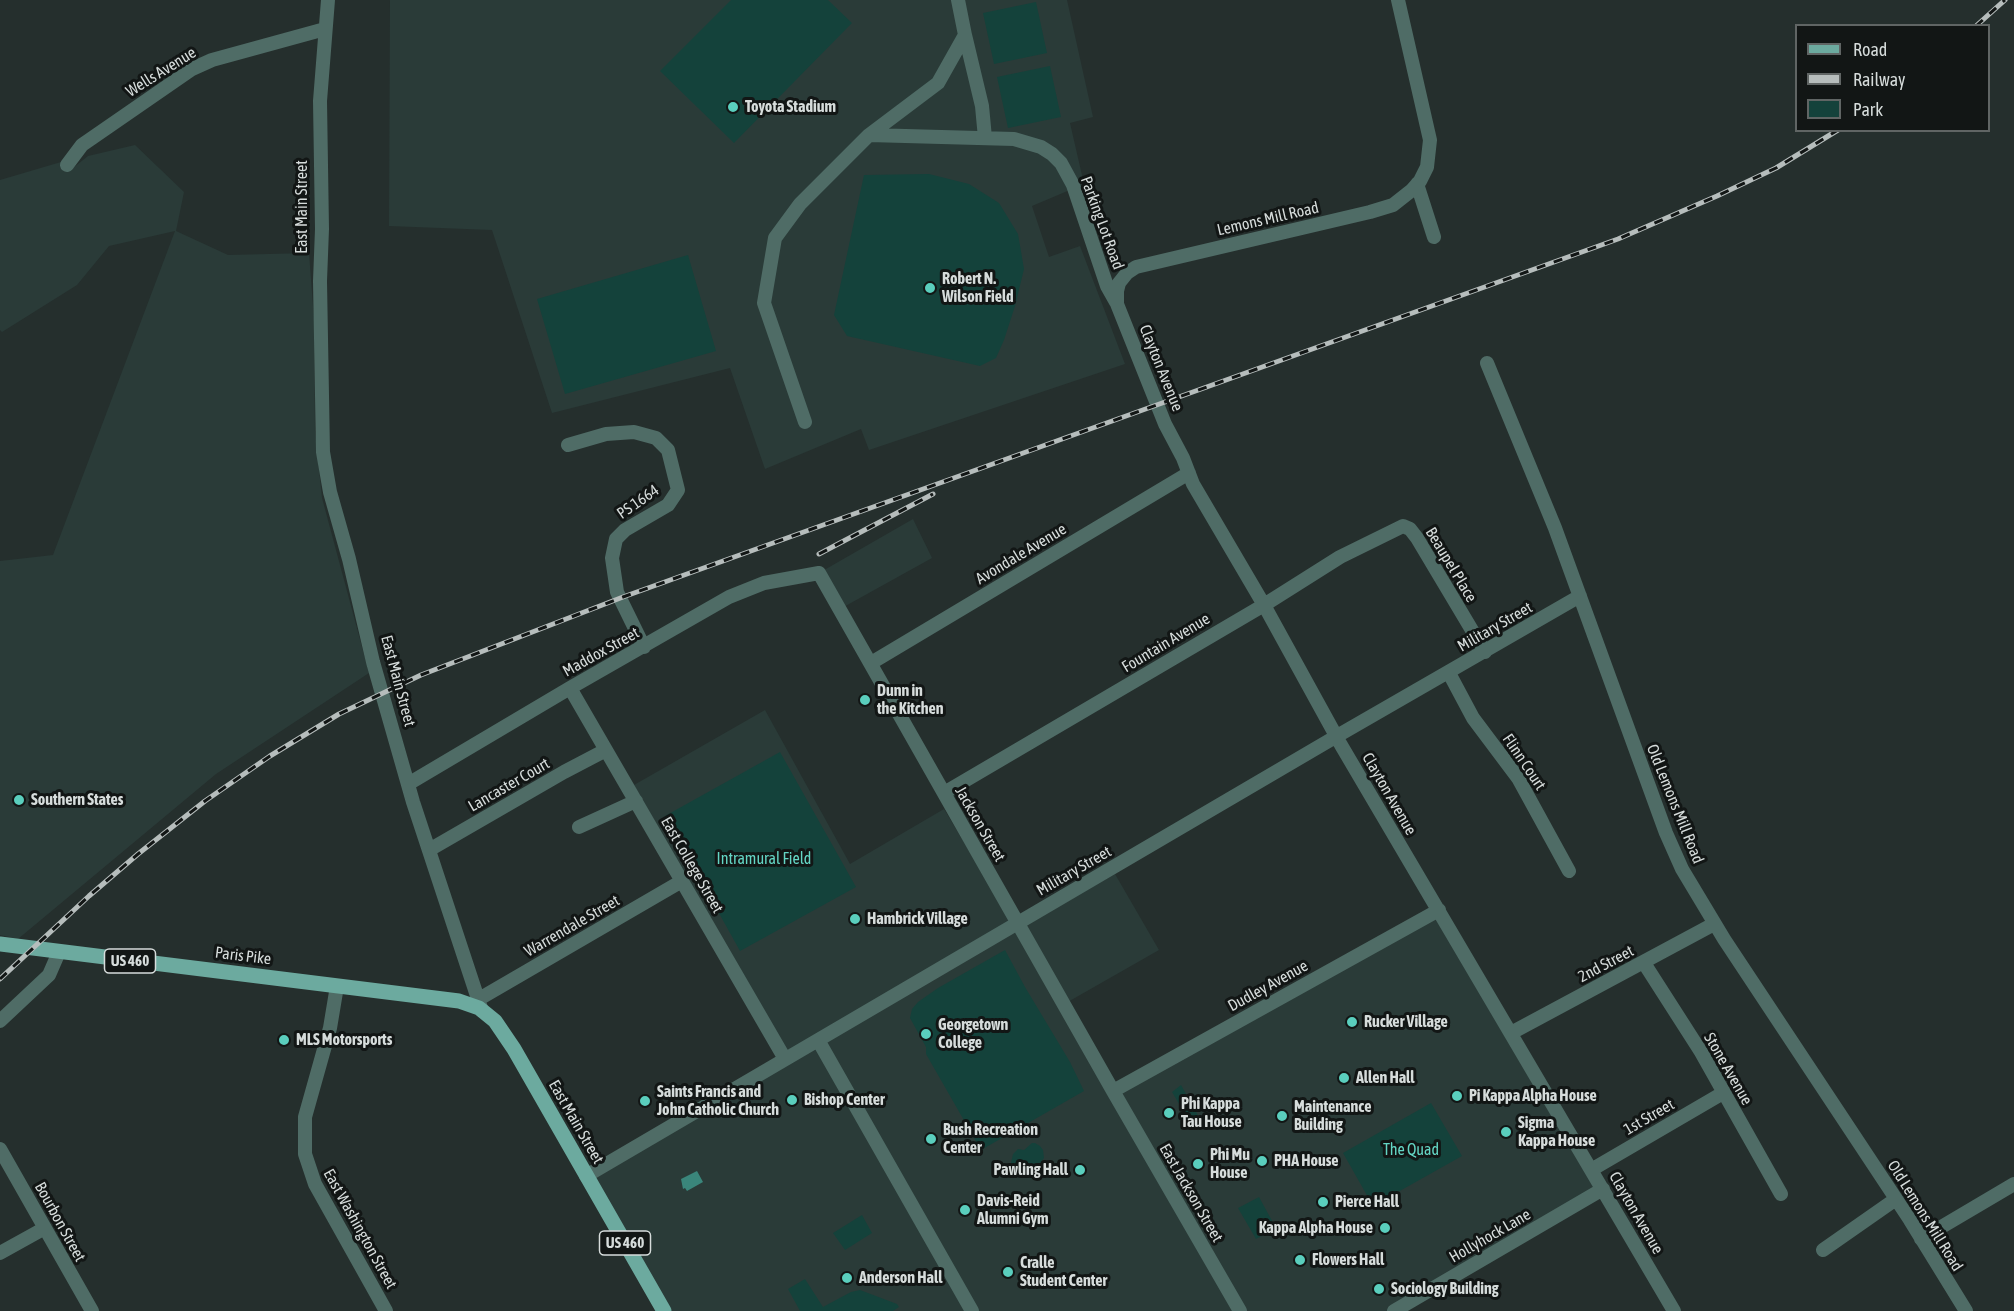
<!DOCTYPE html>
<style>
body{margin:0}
#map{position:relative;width:2014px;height:1311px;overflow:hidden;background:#252f2d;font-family:"Asap Condensed",sans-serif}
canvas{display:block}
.legend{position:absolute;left:1795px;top:24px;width:195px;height:108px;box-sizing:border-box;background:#121615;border:2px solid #606564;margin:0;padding:8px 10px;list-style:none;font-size:18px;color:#d6dcdb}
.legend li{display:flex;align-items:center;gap:12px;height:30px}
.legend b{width:30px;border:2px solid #606564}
</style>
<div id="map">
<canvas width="2014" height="1311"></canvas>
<ul class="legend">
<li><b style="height:8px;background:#6caa9f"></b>Road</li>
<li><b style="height:8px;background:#b6bdbc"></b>Railway</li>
<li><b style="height:16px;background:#14423b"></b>Park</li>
</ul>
</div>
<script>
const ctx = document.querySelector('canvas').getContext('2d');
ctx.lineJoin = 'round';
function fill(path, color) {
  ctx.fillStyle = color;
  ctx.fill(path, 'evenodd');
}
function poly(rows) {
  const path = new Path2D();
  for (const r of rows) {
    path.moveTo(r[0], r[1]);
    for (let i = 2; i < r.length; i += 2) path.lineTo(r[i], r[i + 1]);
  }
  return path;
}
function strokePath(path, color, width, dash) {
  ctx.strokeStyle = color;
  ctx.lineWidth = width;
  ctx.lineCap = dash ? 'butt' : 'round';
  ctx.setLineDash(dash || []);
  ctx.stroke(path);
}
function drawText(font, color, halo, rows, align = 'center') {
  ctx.font = font + ' "Asap Condensed",sans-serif';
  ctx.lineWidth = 6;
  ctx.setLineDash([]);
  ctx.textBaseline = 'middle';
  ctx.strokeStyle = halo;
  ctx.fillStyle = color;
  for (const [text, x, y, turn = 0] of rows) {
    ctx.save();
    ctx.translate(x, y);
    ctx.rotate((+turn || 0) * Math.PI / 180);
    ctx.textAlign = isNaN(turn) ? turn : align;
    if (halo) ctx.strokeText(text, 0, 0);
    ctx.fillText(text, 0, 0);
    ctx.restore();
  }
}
const built = poly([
 [390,0,1067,0,1093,117,1070,123,1084,184,1032,206,1049,257,1080,246,1125,364,869,450,861,429,765,469,730,368,552,413,492,230,389,226],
 [135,145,184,192,176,231,228,255,309,253,314,319,315,431,322,498,369,673,216,774,18,939,0,935,0,561,53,555,175,231,109,246,77,285,2,332,0,330,0,180,61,162,73,168,88,156],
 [913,519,932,558,840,609,819,573],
 [765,710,850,864,944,809,1017,930,1115,874,1159,950,1059,1007,1109,1096,1436,914,1597,1189,1387,1311,669,1311,592,1178,792,1060,634,785]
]);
const green = poly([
 [731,0,828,0,852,23,734,143,660,71],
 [1036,2,1047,53,994,64,983,13],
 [1050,66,1061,117,1008,128,997,77],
 [929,174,969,184,999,203,1018,234,1024,269,1015,306,1004,340,996,358,980,366,847,336,834,315,864,175],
 [688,255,716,351,565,394,537,299],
 [780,752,856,887,740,951,665,816],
 [1005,950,1025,987,1070,1062,1084,1091,981,1150,926,1054,926,1047,910,1018,912,1009,918,1002,938,988],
 [1181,1085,1200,1119,1191,1124,1172,1092],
 [1431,1103,1462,1156,1373,1206,1343,1153],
 [1032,1143,1035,1143,1040,1146,1043,1150,1044,1158,1041,1162,1025,1174,1015,1172,1011,1163,1013,1154,1018,1149,1024,1150],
 [1259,1197,1276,1228,1256,1239,1238,1208],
 [862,1215,872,1233,845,1250,833,1233],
 [805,1279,823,1307,851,1292,860,1290,897,1304,899,1307,893,1311,800,1311,788,1289]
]);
const water = poly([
 [697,1171,703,1182,687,1191,685,1188,683,1189,681,1179]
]);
const minor = poly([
 [328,0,320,101,322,229,320,281,323,452,330,492,349,559,373,662,413,802,481,1008],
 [1398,0,1430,140,1427,167,1420,181,1412,190,1393,205,1370,212,1136,267,1127,273,1119,283,1117,291,1117,304,1165,424,1183,458,1193,484,1264,605,1341,745,1674,1311],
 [965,35,982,106,985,138],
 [869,135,1014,139,1041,147,1052,154,1061,163,1073,185,1107,286,1116,302],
 [67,165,82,145,192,69,212,60,325,29],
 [1417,184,1434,237],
 [1487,363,1555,528,1666,833,1682,869,1724,939,1910,1220,1966,1311],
 [805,422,764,303,775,238,800,204,869,135,938,83,965,35,958,0],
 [568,445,606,434,634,432,656,438,668,450,678,490,668,505,625,530,616,539,612,558,617,592,644,647],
 [871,663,1189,473],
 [1449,673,1473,718,1518,778,1569,871],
 [570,688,785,1059],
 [408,784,570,688,729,597,764,583,819,573,1113,1091,1240,1311],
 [944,793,1264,605,1340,557,1403,526,1410,529,1417,538,1485,652],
 [579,827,636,801],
 [429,850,564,772,606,750],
 [1644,963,1701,1052,1781,1194],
 [337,986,330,1028,305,1117,305,1154,315,1184,386,1311],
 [479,999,682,881],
 [0,1021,49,975,59,952],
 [1511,1033,1714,924],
 [818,1040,972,1311],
 [1113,1091,1439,910],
 [0,1149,92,1311],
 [1591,1170,1723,1093],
 [586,1176,1337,736,1580,596],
 [1921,1239,2014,1184],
 [1823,1250,1896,1199],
 [0,1253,45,1228],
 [1394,1311,1603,1189]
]);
const major = poly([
 [0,944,459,1001,479,1008,495,1021,514,1049,664,1311]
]);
const rail = poly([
 [1976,26,2005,0],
 [819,554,933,494],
 [0,979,89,896,138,854,205,801,270,756,339,714,421,675,623,597,1618,239,1717,196,1776,168,1838,130]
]);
const markers = [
 [733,107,6,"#5acebd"],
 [930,288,6,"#5acebd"],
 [865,700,6,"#5acebd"],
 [19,800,6,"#5acebd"],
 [855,919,6,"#5acebd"],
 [1352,1022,6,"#5acebd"],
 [926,1034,6,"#5acebd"],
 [284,1040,6,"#5acebd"],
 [1344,1078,6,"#5acebd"],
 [1457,1096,6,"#5acebd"],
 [792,1100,6,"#5acebd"],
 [645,1101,6,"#5acebd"],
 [1169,1113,6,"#5acebd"],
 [1282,1116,6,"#5acebd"],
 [1506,1132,6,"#5acebd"],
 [931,1139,6,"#5acebd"],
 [1262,1161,6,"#5acebd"],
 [1198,1164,6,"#5acebd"],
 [1080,1170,6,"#5acebd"],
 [1323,1202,6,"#5acebd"],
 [965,1210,6,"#5acebd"],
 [1385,1228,6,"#5acebd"],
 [1300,1260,6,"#5acebd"],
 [1008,1272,6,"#5acebd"],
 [847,1278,6,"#5acebd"],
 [1379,1289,6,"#5acebd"]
];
const shields = [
 [130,961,51],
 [625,1243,51]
];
const shieldNames = [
 ["US 460",130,961],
 ["US 460",625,1243]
];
const streetNames = [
 ["Wells Avenue",161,72,-32],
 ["East Main Street",302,207,-90],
 ["Lemons Mill Road",1268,219,-13],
 ["Parking Lot Road",1102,223,70],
 ["Clayton Avenue",1161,368,68],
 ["PS 1664",638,502,-35],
 ["Avondale Avenue",1021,554,-31],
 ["Beaupel Place",1451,565,59],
 ["Military Street",1495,627,-30],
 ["Fountain Avenue",1166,643,-31],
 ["Maddox Street",601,652,-29],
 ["East Main Street",398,681,75],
 ["Flinn Court",1524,762,56],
 ["Lancaster Court",509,785,-30],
 ["Clayton Avenue",1389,794,60],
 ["Old Lemons Mill Road",1675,804,68],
 ["Jackson Street",980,824,60],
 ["East College Street",692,865,60],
 ["Military Street",1074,871,-30],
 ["Warrendale Street",572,926,-30],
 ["Paris Pike",243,956,7],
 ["2nd Street",1606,964,-28],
 ["Dudley Avenue",1268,986,-29],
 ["Stone Avenue",1728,1069,60],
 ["1st Street",1649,1117,-30],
 ["East Main Street",576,1122,60],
 ["East Jackson Street",1191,1193,60],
 ["Clayton Avenue",1636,1213,60],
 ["Old Lemons Mill Road",1925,1216,58],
 ["Bourbon Street",60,1222,61],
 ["East Washington Street",360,1229,61],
 ["Hollyhock Lane",1490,1236,-30]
];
const poiNames = [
 ["Toyota Stadium",745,107],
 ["Robert N.",942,279],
 ["Wilson Field",942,297],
 ["Dunn in",877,691],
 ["the Kitchen",877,709],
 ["Southern States",31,800],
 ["Hambrick Village",867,919],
 ["Rucker Village",1364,1022],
 ["Georgetown",938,1025],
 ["College",938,1043],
 ["MLS Motorsports",296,1040],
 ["Allen Hall",1356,1078],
 ["Saints Francis and",657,1092],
 ["John Catholic Church",657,1110],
 ["Pi Kappa Alpha House",1469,1096],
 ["Bishop Center",804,1100],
 ["Phi Kappa",1181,1104],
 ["Tau House",1181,1122],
 ["Maintenance",1294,1107],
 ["Building",1294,1125],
 ["Sigma",1518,1123],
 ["Kappa House",1518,1141],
 ["Bush Recreation",943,1130],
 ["Center",943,1148],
 ["Phi Mu",1210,1155],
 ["House",1210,1173],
 ["PHA House",1274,1161],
 ["Pawling Hall",1068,1170,"right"],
 ["Davis-Reid",977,1201],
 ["Alumni Gym",977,1219],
 ["Pierce Hall",1335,1202],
 ["Kappa Alpha House",1373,1228,"right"],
 ["Flowers Hall",1312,1260],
 ["Cralle",1020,1263],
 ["Student Center",1020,1281],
 ["Anderson Hall",859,1278],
 ["Sociology Building",1391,1289]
];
const parkNames = [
 ["Intramural Field",764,859],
 ["The Quad",1411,1150]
];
fill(built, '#2a3b38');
fill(green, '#14423b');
fill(water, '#3a867b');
strokePath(minor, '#4f6c66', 14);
strokePath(major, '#6caa9f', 15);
strokePath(rail, '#b6bdbc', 5);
strokePath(rail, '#121615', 3, [9]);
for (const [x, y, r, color] of markers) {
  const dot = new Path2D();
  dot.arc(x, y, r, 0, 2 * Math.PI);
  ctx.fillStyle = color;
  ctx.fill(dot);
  strokePath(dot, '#121615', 2);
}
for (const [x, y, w] of shields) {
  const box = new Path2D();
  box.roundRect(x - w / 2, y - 12, w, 24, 4.5);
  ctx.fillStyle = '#121615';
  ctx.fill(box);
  strokePath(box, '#d6dcdb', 1.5);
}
drawText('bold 15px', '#d6dcdb', null, shieldNames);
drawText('16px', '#d6dcdb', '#121615', streetNames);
drawText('bold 16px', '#d6dcdb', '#121615', poiNames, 'left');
drawText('16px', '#64d6c5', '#121615', parkNames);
</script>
